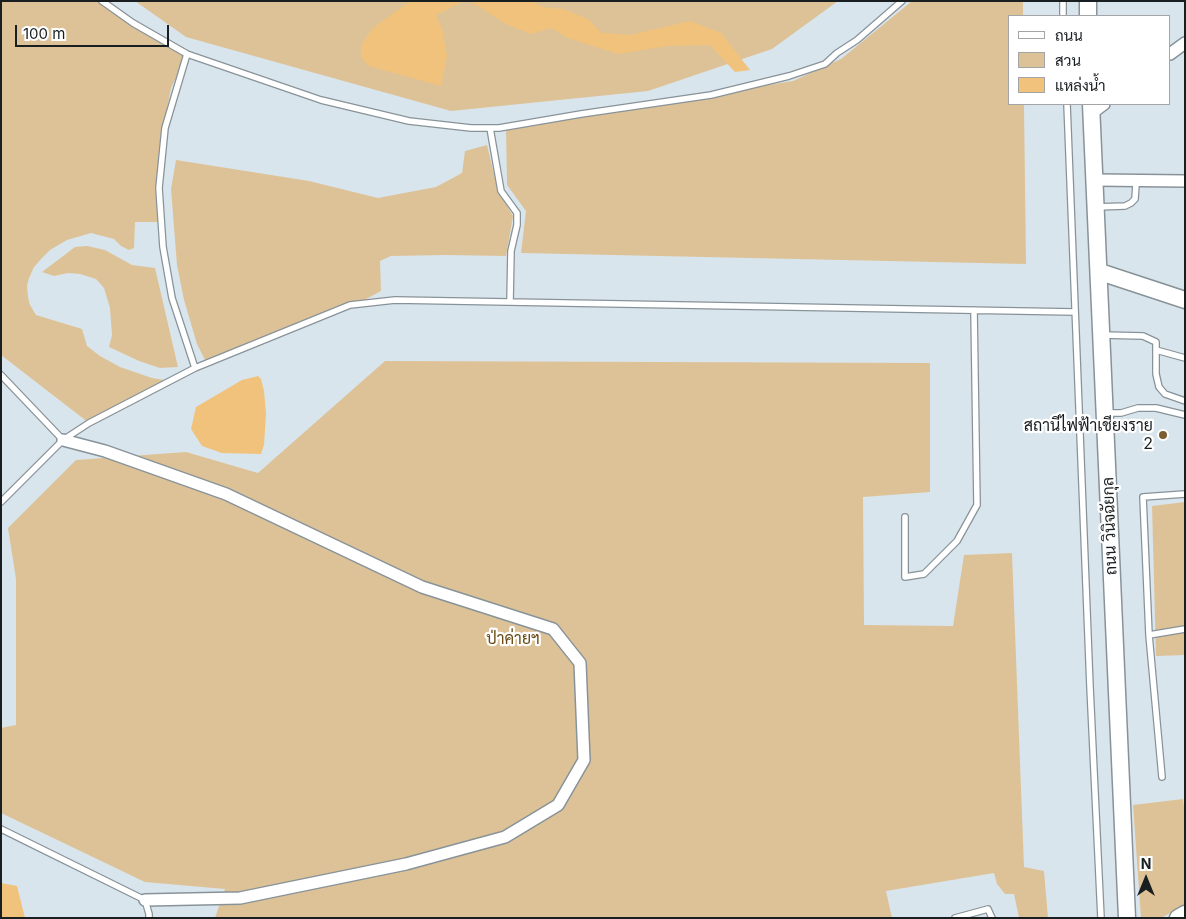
<!DOCTYPE html>
<meta charset="utf-8">
<style>
body{margin:0}
#map{position:relative;width:1186px;height:919px;overflow:hidden;background:#d9e5ec;font-family:Inter,Sarabun,sans-serif}
canvas{display:block}
.frame{position:absolute;inset:0;border:2px solid #191e20;pointer-events:none}
.legend{position:absolute;left:1008px;top:15px;width:162px;height:90px;box-sizing:border-box;background:#fff;border:1px solid #a3a5a6;margin:0;padding:6px 9px;list-style:none;font-size:15px;color:#191e20}
.legend li{display:flex;align-items:center;gap:10px;height:25px}
.legend b{width:25px;border:1px solid #a3a5a6}
.north{position:absolute;left:1121px;top:854px;width:50px;height:50px;-webkit-text-stroke:4px #fff;paint-order:stroke;rotate:0deg;font-size:14px;font-weight:700;line-height:20px;text-align:center;color:#191e20}
.north::after{content:'';display:block;margin:auto;width:18px;height:22px;background:#191e20;clip-path:polygon(50% 0,100% 100%,50% 72%,0 100%)}
.scale{position:absolute;left:15px;top:25px;width:154px;height:22px;box-sizing:border-box;border:2px solid #191e20;border-top:0;padding-left:6px;font-size:15px;line-height:18px;white-space:nowrap;color:#191e20;-webkit-text-stroke:4px #fff;paint-order:stroke}
</style>
<div id="map">
<canvas width="1186" height="919"></canvas>
<div class="frame"></div>
<ul class="legend">
<li><b style="height:6px;background:#fff"></b>ถนน</li>
<li><b style="height:14px;background:#dec297"></b>สวน</li>
<li><b style="height:14px;background:#f0c27b"></b>แหล่งน้ำ</li>
</ul>
<div class="north">N</div>
<div class="scale">100 m</div>
</div>
<script>
const ctx = document.querySelector('canvas').getContext('2d');
ctx.lineJoin = 'round';
function fill(path, color) {
  ctx.fillStyle = color;
  ctx.fill(path, 'evenodd');
}
function poly(rows) {
  const path = new Path2D();
  for (const r of rows) {
    path.moveTo(r[0], r[1]);
    for (let i = 2; i < r.length; i += 2) path.lineTo(r[i], r[i + 1]);
  }
  return path;
}
function strokePath(path, color, width, dash) {
  ctx.strokeStyle = color;
  ctx.lineWidth = width;
  ctx.lineCap = dash ? 'butt' : 'round';
  ctx.setLineDash(dash || []);
  ctx.stroke(path);
}
function drawText(font, color, halo, rows, align = 'center') {
  ctx.font = font + ' Inter,Sarabun,sans-serif';
  ctx.lineWidth = 4.5;
  ctx.setLineDash([]);
  ctx.textBaseline = 'middle';
  ctx.strokeStyle = halo;
  ctx.fillStyle = color;
  for (const [text, x, y, turn = 0] of rows) {
    ctx.save();
    ctx.translate(x, y);
    ctx.rotate((+turn || 0) * Math.PI / 180);
    ctx.textAlign = isNaN(turn) ? turn : align;
    if (halo) ctx.strokeText(text, 0, 0);
    ctx.fillText(text, 0, 0);
    ctx.restore();
  }
}
const green = poly([
 [1,1,102,1,187,54,171,88,162,135,157,179,158,222,135,222,134,248,129,250,121,246,114,239,91,233,67,240,50,250,42,258,34,267,29,278,27,286,28,297,30,305,36,315,82,329,87,346,100,356,120,367,152,378,170,381,89,423,1,355],
 [135,1,838,1,772,49,648,91,451,111,186,37],
 [912,1,1023,1,1023,16,1010,16,1010,104,1024,104,1026,264,521,253,526,211,507,185,506,127,793,81,841,59],
 [487,145,498,191,513,216,506,256,446,255,391,256,380,261,381,291,355,305,207,364,197,344,184,300,177,265,171,189,176,160,309,181,378,198,436,187,462,173,465,151],
 [87,246,105,250,132,265,155,268,178,367,160,368,139,361,109,347,112,335,110,308,104,288,96,279,80,274,68,273,54,276,42,272,75,247],
 [385,361,930,363,930,492,863,497,864,625,953,626,964,555,1012,553,1024,867,1044,871,1048,918,1019,918,1014,894,1005,894,997,884,994,873,886,891,892,918,215,918,225,889,145,882,1,813,1,728,16,725,16,579,8,528,76,460,186,452,258,473],
 [1185,502,1185,655,1156,656,1152,506],
 [1183,799,1185,815,1185,905,1161,918,1141,918,1133,805]
]);
const water = poly([
 [410,1,464,1,436,15,442,29,447,56,441,86,369,66,361,57,361,46,372,29],
 [470,1,530,1,547,8,563,9,588,19,602,33,630,35,690,21,721,33,750,70,735,72,710,45,668,46,618,54,568,38,551,28,531,34,506,24],
 [258,376,261,379,264,391,266,413,264,445,261,454,222,453,202,446,191,429,196,407,242,380],
 [1,883,17,886,25,918,1,918]
]);
const lane = poly([
 [102,1,133,23,187,54,321,100,409,121,471,128,499,128,581,114,711,95,789,76,825,64,837,53,857,40,902,1],
 [1063,1,1063,16],
 [187,54,165,128,159,188,163,247,172,298,195,368],
 [1067,104,1090,687,1101,918],
 [490,128,501,191,517,213,517,225,511,251,510,302],
 [1096,207,1125,206,1131,203,1135,199,1136,184],
 [1102,335,1143,336,1156,342,1156,374,1159,387,1165,394,1185,401],
 [1156,350,1185,358],
 [1,375,63,440],
 [1106,413,1121,413,1138,408,1156,408,1185,415],
 [1185,494,1143,497,1149,635,1185,629],
 [1,502,63,440,89,423,195,368,350,305,395,300,1075,312],
 [905,517,905,577,924,574,957,541,977,505,974,310],
 [1149,635,1162,777],
 [1,829,145,900,149,914,149,918],
 [955,918,988,909,992,918]
]);
const street = poly([
 [1170,54,1185,43],
 [1092,113,1104,104],
 [1096,180,1185,181],
 [63,440,105,451,226,494,422,587,553,629,580,663,584,760,558,805,505,837,406,864,240,898,145,900]
]);
const secondary = poly([
 [1088,1,1088,16],
 [1091,104,1127,918],
 [1100,272,1185,300],
 [1178,918,1185,914]
]);
const markers = [
 [1163,435,5,"#7b5f32"]
];
const poiNames = [
 ["สถานีไฟฟ้าเชียงราย",1153,426],
 ["2",1153,444]
];
const streetNames = [
 ["ถนน วินิจฉัยกุล",1110,526,-92]
];
const parkNames = [
 ["ป่าค่ายฯ",513,639]
];
fill(green, '#dec297');
fill(water, '#f0c27b');
strokePath(lane, '#889399', 8);
strokePath(street, '#889399', 14);
strokePath(secondary, '#889399', 19);
strokePath(lane, '#fff', 5.5);
strokePath(street, '#fff', 11);
strokePath(secondary, '#fff', 16);
for (const [x, y, r, color] of markers) {
  const dot = new Path2D();
  dot.arc(x, y, r, 0, 2 * Math.PI);
  ctx.fillStyle = color;
  ctx.fill(dot);
  strokePath(dot, '#fff', 2);
}
drawText('16px', '#191e20', '#fff', poiNames, 'right');
drawText('16px', '#191e20', '#fff', streetNames);
drawText('16px', '#674911', '#fff', parkNames);
</script>
